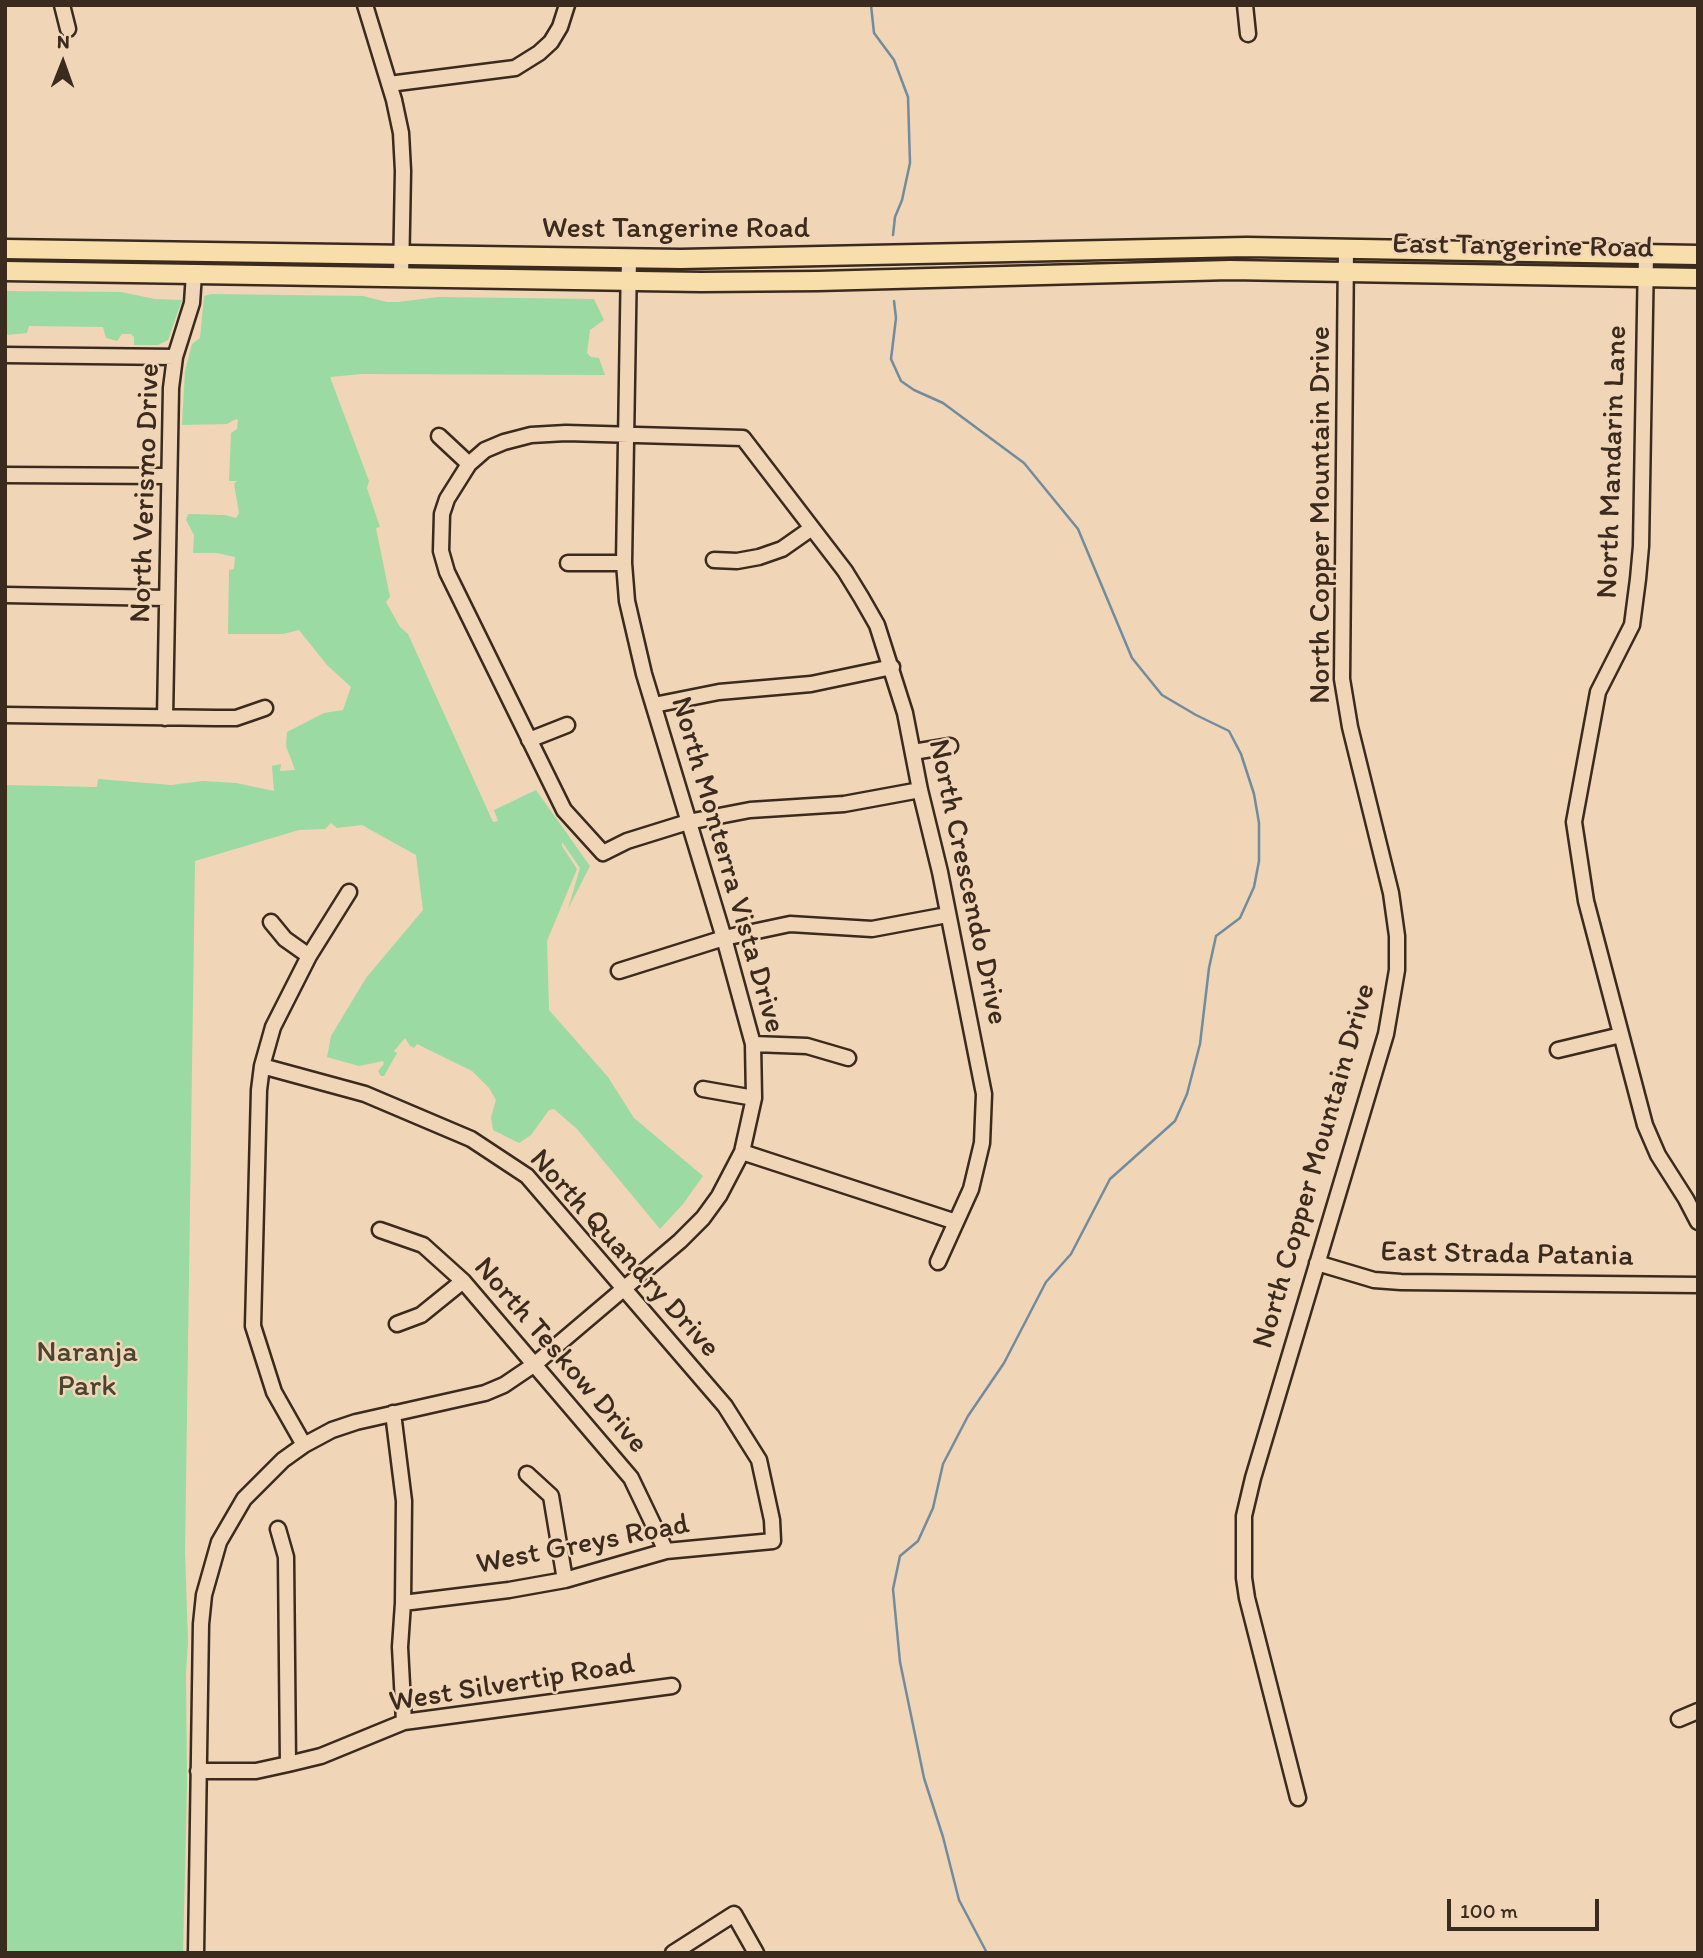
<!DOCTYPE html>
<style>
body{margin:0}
#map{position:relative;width:1703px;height:1958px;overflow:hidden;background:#f0d5b7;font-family:Itim,sans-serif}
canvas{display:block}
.frame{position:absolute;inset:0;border:7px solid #3b2a1e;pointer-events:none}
.north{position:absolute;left:28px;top:28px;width:70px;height:70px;-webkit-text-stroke:5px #f0d5b7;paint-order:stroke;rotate:1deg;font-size:19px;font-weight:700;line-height:28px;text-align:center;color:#3b2a1e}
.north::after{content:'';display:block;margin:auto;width:24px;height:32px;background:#3b2a1e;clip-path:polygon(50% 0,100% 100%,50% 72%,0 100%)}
.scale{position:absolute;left:1447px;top:1899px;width:152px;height:32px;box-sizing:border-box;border:4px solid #3b2a1e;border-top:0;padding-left:9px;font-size:21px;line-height:24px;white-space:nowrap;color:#3b2a1e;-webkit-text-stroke:5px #f0d5b7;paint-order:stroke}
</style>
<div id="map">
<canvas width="1703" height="1958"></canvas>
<div class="frame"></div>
<div class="north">N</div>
<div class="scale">100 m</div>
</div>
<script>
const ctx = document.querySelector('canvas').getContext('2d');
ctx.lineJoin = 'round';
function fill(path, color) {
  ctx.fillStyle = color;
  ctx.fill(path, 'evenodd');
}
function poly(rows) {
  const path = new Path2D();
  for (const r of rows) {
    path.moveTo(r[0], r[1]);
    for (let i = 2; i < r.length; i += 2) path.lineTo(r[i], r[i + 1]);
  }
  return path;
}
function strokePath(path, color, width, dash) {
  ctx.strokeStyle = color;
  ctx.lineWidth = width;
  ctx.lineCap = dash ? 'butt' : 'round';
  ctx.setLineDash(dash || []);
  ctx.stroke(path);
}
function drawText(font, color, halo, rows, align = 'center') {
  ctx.font = font + ' Itim,sans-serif';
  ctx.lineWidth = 5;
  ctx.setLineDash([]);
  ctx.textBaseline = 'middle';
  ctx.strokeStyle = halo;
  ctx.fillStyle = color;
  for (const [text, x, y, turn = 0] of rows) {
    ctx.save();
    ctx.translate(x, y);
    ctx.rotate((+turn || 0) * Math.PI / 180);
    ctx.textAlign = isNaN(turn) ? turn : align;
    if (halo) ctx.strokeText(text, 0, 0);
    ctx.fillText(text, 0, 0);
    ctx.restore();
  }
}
const green = poly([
 [5,291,121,292,155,299,182,300,168,340,158,345,134,345,134,337,131,334,122,334,117,341,106,338,103,327,29,326,27,333,5,335],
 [211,294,363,296,387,302,398,302,438,297,594,299,604,320,590,330,587,353,591,357,599,358,605,375,362,374,330,377,369,481,367,488,380,527,376,528,390,597,386,602,400,627,408,634,493,822,498,821,494,810,536,790,590,866,568,909,580,868,562,842,562,846,577,869,547,941,549,1010,608,1077,634,1118,703,1176,683,1204,660,1229,577,1129,554,1109,549,1110,531,1135,519,1143,493,1130,491,1117,496,1100,489,1088,472,1071,417,1044,414,1048,410,1046,405,1038,394,1051,397,1053,384,1076,381,1076,378,1071,384,1064,383,1061,359,1066,327,1057,331,1036,366,978,423,910,416,855,362,825,337,828,331,823,325,829,299,830,195,861,185,1552,188,1641,186,1673,187,1787,183,1953,5,1953,5,785,97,787,98,779,171,785,203,781,236,783,274,791,272,766,281,764,280,771,295,770,286,746,287,732,324,713,343,710,351,687,327,665,299,630,283,634,228,634,229,570,234,569,235,557,217,553,193,553,194,535,186,520,188,514,225,515,236,518,239,513,234,484,237,481,229,481,231,433,237,429,238,420,236,419,227,424,182,425,185,371,192,344,200,338,204,296]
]);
const stream = poly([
 [871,5,874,33,894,60,908,97,910,163,902,200,895,217,893,235],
 [894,301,896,318,891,359,901,381,914,390,943,403,1024,463,1078,529,1132,658,1162,695,1196,715,1229,731,1241,754,1254,794,1259,823,1259,861,1254,887,1240,918,1216,936,1209,968,1200,1044,1187,1094,1175,1121,1110,1179,1071,1254,1046,1282,1004,1363,968,1416,943,1464,933,1508,918,1541,900,1556,893,1589,900,1662,924,1778,943,1837,959,1900,987,1953]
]);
const minor = poly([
 [62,5,68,29],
 [365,5,394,100,401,133,403,171,401,277],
 [1245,5,1248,34],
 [389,84,515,68,539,53,551,42,560,27,567,5],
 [1646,254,1641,546,1638,579,1632,625,1598,692,1574,822,1586,901,1645,1125,1658,1155,1686,1199,1698,1222],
 [5,355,175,357],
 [439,436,469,464],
 [5,475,169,476],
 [714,560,737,561,759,557,782,549,812,528],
 [568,563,624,563],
 [5,595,167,598],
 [654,705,719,692,811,684,892,667],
 [5,715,216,718,236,718,265,708],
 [165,718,171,388,175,357,192,303,194,274],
 [529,740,567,725],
 [913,752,950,746],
 [920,790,844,804,750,810,688,822,627,841,603,853,564,810,447,572,441,551,442,514,447,499,469,464,485,450,504,442,531,435,566,433,743,438,845,571,861,597,877,625,905,713,920,790,940,872,984,1094,982,1143,971,1189,938,1262],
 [271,922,285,939,309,956],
 [619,971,724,938,790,924,872,929,947,915],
 [753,1044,807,1046,848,1058],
 [1558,1050,1621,1035],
 [262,1066,365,1094,471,1139,527,1176,725,1406,759,1460,772,1520,773,1541,666,1551,565,1580,509,1590,403,1603],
 [703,1089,754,1098],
 [742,1152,956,1222],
 [380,1230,423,1245,463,1281,631,1478,666,1551],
 [1317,1263,1374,1280,1401,1282,1698,1285],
 [397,1324,421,1315,463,1281],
 [393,1413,404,1501,403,1603,400,1647,404,1722],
 [304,1445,274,1392,253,1326,259,1090,262,1066,273,1027,309,956,349,892],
 [527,1474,551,1496,565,1580],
 [278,1529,286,1557,288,1764],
 [1679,1719,1698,1711],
 [198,1771,256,1771,288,1764,321,1756,404,1722,672,1686],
 [1298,1798,1247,1598,1244,1578,1244,1516,1253,1478,1386,1034,1397,970,1397,936,1391,893,1350,727,1342,679,1346,248],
 [196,1953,201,1624,204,1595,219,1542,244,1499,283,1460,304,1445,332,1430,356,1422,485,1393,504,1385,535,1364,680,1241,703,1218,719,1196,742,1152,754,1098,753,1044,724,938,644,674,627,601,624,563,629,258],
 [673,1953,734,1914,756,1953]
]);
const major = poly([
 [5,249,681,259,1247,247,1698,255],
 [5,271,701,282,818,281,1230,270,1698,278]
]);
const streetNames = [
 ["West Tangerine Road",676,229],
 ["East Tangerine Road",1523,247,1],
 ["North Mandarin Lane",1613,462,-88],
 ["North Verismo Drive",146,493,-88],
 ["North Copper Mountain Drive",1321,515,-90],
 ["North Monterra Vista Drive",727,865,74],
 ["North Crescendo Drive",967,882,78],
 ["North Copper Mountain Drive",1315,1166,-74],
 ["North Quandry Drive",624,1254,48],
 ["East Strada Patania",1507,1255,1],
 ["North Teskow Drive",560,1356,49],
 ["West Greys Road",583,1545,-11],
 ["West Silvertip Road",512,1684,-9]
];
const parkNames = [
 ["Naranja",87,1353],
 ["Park",87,1387]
];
fill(green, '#9cdaa3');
strokePath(stream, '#718c9f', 2.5);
strokePath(minor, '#3b2a1e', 19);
strokePath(major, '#3b2a1e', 23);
strokePath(minor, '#f0d5b7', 14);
strokePath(major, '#f8deab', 18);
drawText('30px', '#3b2a1e', '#f0d5b7', streetNames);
drawText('30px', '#4a4432', '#f0d5b7', parkNames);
</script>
